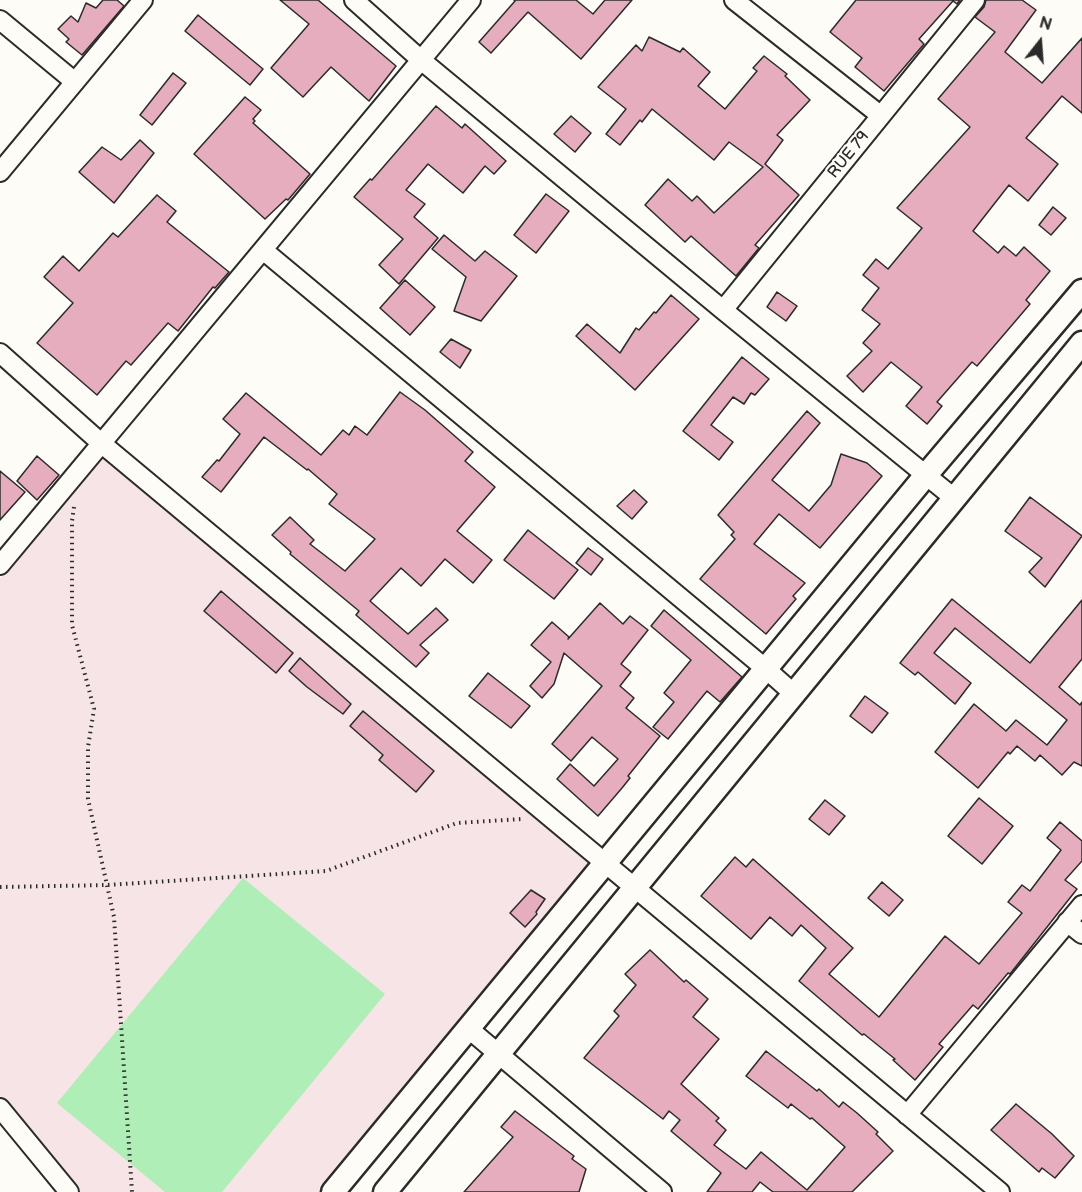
<!DOCTYPE html>
<style>
body{margin:0}
#map{position:relative;width:1082px;height:1192px;overflow:hidden;background:#fdfcf7;font-family:"Balsamiq Sans",sans-serif}
canvas{display:block}
.north{position:absolute;left:1010px;top:12px;width:60px;height:60px;-webkit-text-stroke:4px #fdfcf7;paint-order:stroke;rotate:17deg;font-size:16px;font-weight:700;line-height:24px;text-align:center;color:#2b2b2b}
.north::after{content:'';display:block;margin:auto;width:21px;height:27px;background:#2b2b2b;clip-path:polygon(50% 0,100% 100%,50% 72%,0 100%)}
</style>
<div id="map">
<canvas width="1082" height="1192"></canvas>
<div class="north">N</div>
</div>
<script>
const ctx = document.querySelector('canvas').getContext('2d');
ctx.lineJoin = 'round';
function fill(path, color) {
  ctx.fillStyle = color;
  ctx.fill(path, 'evenodd');
}
function poly(rows) {
  const path = new Path2D();
  for (const r of rows) {
    path.moveTo(r[0], r[1]);
    for (let i = 2; i < r.length; i += 2) path.lineTo(r[i], r[i + 1]);
  }
  return path;
}
function strokePath(path, color, width, dash) {
  ctx.strokeStyle = color;
  ctx.lineWidth = width;
  ctx.lineCap = dash ? 'butt' : 'round';
  ctx.setLineDash(dash || []);
  ctx.stroke(path);
}
function drawText(font, color, halo, rows, align = 'center') {
  ctx.font = font + ' "Balsamiq Sans",sans-serif';
  ctx.lineWidth = 4.5;
  ctx.setLineDash([]);
  ctx.textBaseline = 'middle';
  ctx.strokeStyle = halo;
  ctx.fillStyle = color;
  for (const [text, x, y, turn = 0] of rows) {
    ctx.save();
    ctx.translate(x, y);
    ctx.rotate((+turn || 0) * Math.PI / 180);
    ctx.textAlign = isNaN(turn) ? turn : align;
    if (halo) ctx.strokeText(text, 0, 0);
    ctx.fillText(text, 0, 0);
    ctx.restore();
  }
}
const built = poly([
 [106,454,589,863,319,1192,77,1192,0,1096,0,578]
]);
const green = poly([
 [243,878,385,994,222,1192,165,1192,57,1103]
]);
const building = poly([
 [103,0,117,0,124,6,82,55,66,42,69,39,58,29,71,16,78,22,86,3,96,8,103,0],
 [280,0,318,0,396,66,369,101,331,67,303,97,271,68,309,24,280,0],
 [514,0,576,0,593,14,605,0,632,0,581,59,528,12,491,53,479,42,515,1,514,0],
 [856,0,960,0,957,4,953,1,919,39,924,44,884,91,855,67,862,58,830,32,856,0],
 [986,0,1022,0,1036,10,1005,52,1042,83,1082,38,1082,113,1062,96,1026,138,1058,164,1028,201,1009,185,973,231,998,253,1004,246,1016,256,1024,247,1050,271,1026,300,1030,304,977,366,972,362,937,402,942,406,927,424,906,406,922,387,891,362,863,392,847,376,872,351,863,343,880,324,862,310,879,288,863,275,876,259,888,269,922,228,897,208,970,127,938,99,995,32,975,17,984,7,986,0],
 [198,15,263,69,250,85,185,31,198,15],
 [649,37,680,52,683,48,710,72,698,86,725,109,757,71,753,68,764,56,787,74,785,76,810,100,777,135,783,140,765,164,799,195,755,245,759,248,736,276,691,236,685,242,645,205,668,179,692,201,697,196,714,213,763,167,729,142,714,160,652,109,642,122,640,120,620,145,606,134,626,109,598,87,636,45,642,51,649,37],
 [173,73,186,83,152,125,140,115,173,73],
 [245,97,261,110,253,119,255,121,253,123,310,174,288,200,286,199,265,219,194,154,245,97],
 [436,106,462,128,465,124,506,161,494,174,485,166,463,193,428,164,406,190,425,204,414,217,438,238,399,284,379,265,403,239,354,197,370,179,372,180,436,106],
 [571,116,591,133,575,152,554,134,571,116],
 [140,140,154,153,114,203,79,172,102,147,121,160,140,140],
 [546,194,569,211,536,253,514,235,546,194],
 [157,195,176,211,167,222,229,272,215,288,213,287,178,331,168,323,131,365,126,361,97,395,37,343,73,303,44,277,63,256,79,271,113,233,118,237,157,195],
 [1053,207,1066,218,1051,235,1039,225,1053,207],
 [444,235,475,261,485,251,517,276,481,321,454,311,466,277,432,249,444,235],
 [405,280,435,307,410,335,380,308,405,280],
 [777,292,797,306,786,321,767,307,777,292],
 [671,295,699,319,635,390,576,336,587,324,620,353,636,328,639,330,654,312,656,313,671,295],
 [451,339,471,350,460,368,440,352,451,339],
 [742,357,769,379,755,395,751,393,744,404,733,397,711,425,733,442,719,460,683,431,742,357],
 [400,392,425,410,473,452,465,461,495,487,457,531,492,560,473,583,445,559,421,586,401,568,370,601,408,634,436,608,448,620,420,645,429,653,416,667,356,615,359,611,290,554,291,552,272,535,290,517,314,540,310,544,345,571,375,539,329,504,337,494,308,469,307,470,264,437,221,492,202,477,217,460,219,461,240,434,223,419,246,393,321,455,343,430,349,435,355,426,367,435,400,392],
 [807,411,820,423,772,480,809,511,831,485,841,454,867,463,882,476,820,548,779,514,754,544,805,583,793,596,796,599,766,634,700,579,735,539,731,535,734,532,718,515,807,411],
 [37,456,59,475,37,500,17,481,37,456],
 [0,471,25,492,0,520,0,471],
 [634,490,647,502,632,519,617,506,634,490],
 [1030,497,1082,536,1045,587,1029,572,1042,558,1005,531,1030,497],
 [528,530,578,570,554,599,504,560,528,530],
 [588,548,603,559,591,575,576,563,588,548],
 [221,591,293,653,276,673,204,611,221,591],
 [952,599,1030,663,1082,600,1082,659,1059,687,1080,705,1082,702,1082,766,1074,762,1062,775,1040,755,1035,761,1017,746,1010,754,1008,752,978,788,935,752,974,704,1006,731,1016,720,1047,745,1067,720,955,628,934,653,971,683,955,704,918,672,915,675,900,663,952,599],
 [600,603,623,624,630,616,648,630,621,664,631,672,620,686,634,698,626,708,660,736,628,776,630,778,622,788,598,816,557,779,570,764,594,786,618,759,592,737,571,761,552,744,602,686,564,653,554,684,542,698,530,686,551,662,531,645,552,622,569,637,568,639,600,603],
 [664,610,742,677,720,702,707,691,668,739,653,727,674,702,664,693,691,660,651,626,664,610],
 [300,658,351,704,343,714,307,687,289,671,300,658],
 [488,673,530,706,511,728,469,696,488,673],
 [865,696,888,713,872,733,850,716,865,696],
 [363,711,434,771,416,792,379,760,383,755,350,726,363,711],
 [979,798,1013,826,982,864,948,836,979,798],
 [825,800,845,816,829,835,809,819,825,800],
 [1060,822,1082,841,1082,861,1065,880,1077,889,1010,974,1008,973,978,1009,973,1005,939,1044,943,1047,915,1080,893,1060,895,1059,864,1034,862,1035,799,981,826,948,801,925,792,936,770,917,751,939,701,896,735,857,746,867,753,859,853,948,829,974,879,1017,945,936,979,964,1022,913,1008,902,1022,885,1030,891,1061,850,1047,838,1060,822],
 [882,882,903,900,889,916,868,898,882,882],
 [531,890,545,899,536,912,537,914,525,927,510,913,531,890],
 [650,950,684,982,686,980,708,999,693,1017,719,1039,681,1084,719,1118,716,1121,726,1130,714,1145,746,1169,761,1152,807,1190,845,1147,812,1118,810,1119,791,1104,788,1108,746,1076,766,1051,817,1091,819,1089,839,1107,843,1102,857,1113,878,1132,876,1134,893,1151,852,1192,773,1192,760,1182,752,1192,707,1192,721,1173,671,1131,680,1120,669,1111,663,1119,584,1058,619,1016,614,1011,636,985,625,974,650,950],
 [1016,1104,1052,1134,1074,1156,1055,1178,1042,1168,1039,1172,991,1130,1016,1104],
 [515,1111,574,1156,572,1159,586,1169,579,1192,464,1192,513,1137,501,1127,515,1111]
]);
const path = poly([
 [74,507,72,521,72,625,94,709,88,747,88,799,114,917,132,1192],
 [0,887,107,885,326,871,457,823,521,819]
]);
const minor = poly([
 [354,0,421,60,723,310,954,498],
 [734,0,880,115],
 [0,20,75,82],
 [0,172,143,0],
 [263,250,766,669,794,694],
 [723,310,975,0],
 [0,353,101,443,1000,1192],
 [0,565,471,0],
 [1067,922,1082,934],
 [469,1029,662,1192],
 [0,1108,69,1192],
 [907,1115,1082,905]
]);
const tertiary = poly([
 [333,1192,926,475,1082,291],
 [385,1192,1082,343]
]);
const streetNames = [
 ["RUE 79",849,155,-51]
];
fill(built, '#f6e4e6');
fill(green, '#afeeb6');
fill(building, '#e6adbf');
strokePath(building, '#2b2b2b', 1.5);
strokePath(minor, '#2b2b2b', 22);
strokePath(tertiary, '#2b2b2b', 27);
strokePath(path, '#2b2b2b', 4, [1.5, 4.5]);
strokePath(minor, '#fdfcf7', 18);
strokePath(tertiary, '#fdfcf7', 22);
drawText('16px', '#2b2b2b', '#fdfcf7', streetNames);
</script>
